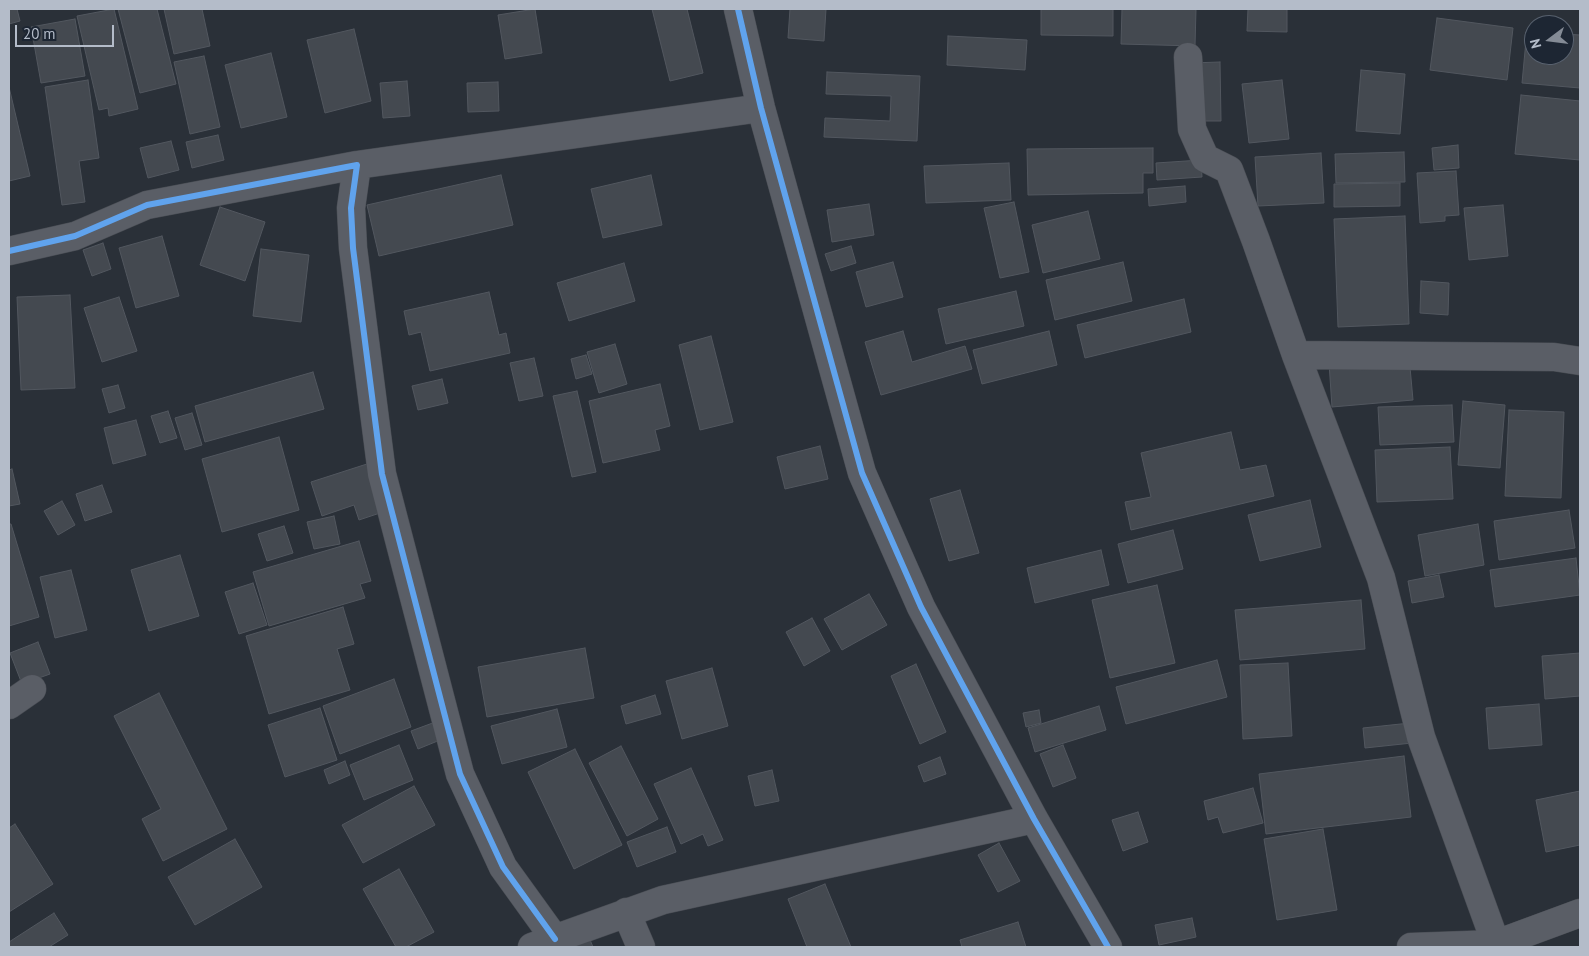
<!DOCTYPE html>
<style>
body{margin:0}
#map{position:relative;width:1589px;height:956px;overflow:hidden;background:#2a3038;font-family:"PT Sans",sans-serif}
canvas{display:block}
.frame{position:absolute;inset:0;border:10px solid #b4bcc9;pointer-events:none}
.north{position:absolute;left:1524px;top:15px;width:50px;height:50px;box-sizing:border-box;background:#1d2633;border:1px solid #59626f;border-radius:50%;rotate:255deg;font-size:14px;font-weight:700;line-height:20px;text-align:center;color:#b4bcc9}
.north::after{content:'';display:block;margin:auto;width:18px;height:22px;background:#848b96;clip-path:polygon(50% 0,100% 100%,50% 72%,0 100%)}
.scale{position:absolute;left:15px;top:25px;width:99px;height:22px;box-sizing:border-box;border:2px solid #b4bcc9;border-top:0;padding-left:6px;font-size:15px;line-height:18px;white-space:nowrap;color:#b4bcc9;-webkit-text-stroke:4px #1d2633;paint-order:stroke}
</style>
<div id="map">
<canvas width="1589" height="956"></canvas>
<div class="frame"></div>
<div class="north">N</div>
<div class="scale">20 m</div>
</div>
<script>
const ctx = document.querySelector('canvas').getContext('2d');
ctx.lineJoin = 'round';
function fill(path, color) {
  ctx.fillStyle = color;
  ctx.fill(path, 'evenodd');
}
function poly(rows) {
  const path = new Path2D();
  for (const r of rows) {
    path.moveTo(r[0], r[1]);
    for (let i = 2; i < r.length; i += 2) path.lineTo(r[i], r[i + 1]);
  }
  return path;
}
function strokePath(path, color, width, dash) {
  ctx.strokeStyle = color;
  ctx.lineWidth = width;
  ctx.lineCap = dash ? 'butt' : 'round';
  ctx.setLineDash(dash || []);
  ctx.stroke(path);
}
const building = poly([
 [9,9,17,9,20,21,9,24,9,9],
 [114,9,138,109,109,116,108,108,99,110,77,16,114,9],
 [118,9,157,9,176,84,140,93,118,9],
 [164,9,202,9,210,46,174,54,164,9],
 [535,9,542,53,505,59,498,15,535,9],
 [652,9,687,9,703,73,670,81,652,9],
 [790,9,826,9,824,41,788,38,790,9],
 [1041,9,1113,9,1113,36,1041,35,1041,9],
 [1122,9,1196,9,1195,46,1121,44,1122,9],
 [1248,9,1287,9,1287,32,1247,31,1248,9],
 [1437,18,1513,28,1507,80,1430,70,1437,18],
 [75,19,85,76,41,83,31,27,75,19],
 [354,29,371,101,325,113,307,40,354,29],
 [1527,30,1534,31,1534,55,1564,55,1564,34,1580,35,1580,88,1522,83,1527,30],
 [948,36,1027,40,1025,70,947,65,948,36],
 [271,53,287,117,241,128,225,65,271,53],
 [204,56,220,127,190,134,174,62,204,56],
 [1220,62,1221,121,1192,121,1191,63,1220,62],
 [1361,70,1405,74,1400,134,1356,131,1361,70],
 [827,72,920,76,917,141,824,137,825,118,890,121,891,96,826,94,827,72],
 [88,80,99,158,79,161,85,202,62,205,45,87,88,80],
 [1282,80,1289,139,1249,143,1242,84,1282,80],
 [407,81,410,116,383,118,380,83,407,81],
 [498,82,499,111,468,112,467,83,498,82],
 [9,87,30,176,9,181,9,87],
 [1521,95,1580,101,1580,160,1515,154,1521,95],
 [218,135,224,160,192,168,186,142,218,135],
 [171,141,179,170,148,178,140,148,171,141],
 [1458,145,1459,168,1434,170,1432,148,1458,145],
 [1153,148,1153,173,1143,173,1143,193,1028,195,1027,149,1153,148],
 [1404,152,1405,182,1336,183,1335,154,1404,152],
 [1321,153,1324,203,1258,206,1255,157,1321,153],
 [1201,160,1202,177,1157,180,1156,163,1201,160],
 [1009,163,1011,200,926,203,924,166,1009,163],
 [1456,171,1459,215,1445,216,1445,221,1420,223,1417,173,1456,171],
 [501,175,513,225,379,256,367,205,501,175],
 [651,175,662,225,603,238,591,189,651,175],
 [1400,183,1400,206,1334,207,1334,184,1400,183],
 [1185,186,1186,202,1149,206,1148,189,1185,186],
 [1014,202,1029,272,1000,278,984,208,1014,202],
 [869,204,874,235,832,242,827,210,869,204],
 [1503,205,1508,256,1469,260,1464,208,1503,205],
 [220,207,265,222,245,281,200,265,220,207],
 [1088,211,1100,259,1043,273,1032,225,1088,211],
 [1405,216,1409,324,1338,327,1334,219,1405,216],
 [162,236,179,296,136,308,119,248,162,236],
 [103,243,111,269,92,276,83,250,103,243],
 [851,246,856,263,831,271,825,254,851,246],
 [261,249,309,255,301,322,253,316,261,249],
 [893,262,903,297,866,307,856,272,893,262],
 [1123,262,1132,301,1055,320,1046,280,1123,262],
 [624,263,635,301,569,321,557,283,624,263],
 [1421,281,1449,283,1448,315,1420,313,1421,281],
 [1016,291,1024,326,946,344,938,309,1016,291],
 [489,292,499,335,506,333,510,353,430,371,421,332,409,335,404,311,489,292],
 [70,295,75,388,21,390,17,297,70,295],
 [119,297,137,351,102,362,84,308,119,297],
 [1184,299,1191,332,1085,358,1077,325,1184,299],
 [903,331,912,362,965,346,972,369,881,395,865,342,903,331],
 [1049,331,1057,365,982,384,973,350,1049,331],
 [711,336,733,422,700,430,679,345,711,336],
 [615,344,627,384,599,393,587,352,615,344],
 [586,355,592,374,576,379,571,359,586,355],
 [1409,356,1413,400,1332,407,1329,363,1409,356],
 [534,358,543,396,519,401,510,363,534,358],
 [313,372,324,409,205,442,195,406,313,372],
 [442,379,448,403,418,410,412,386,442,379],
 [660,384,670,426,655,430,660,450,603,463,589,401,660,384],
 [118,385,125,408,109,413,102,389,118,385],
 [577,391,596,472,572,477,553,396,577,391],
 [1463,401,1505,405,1500,468,1458,465,1463,401],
 [1452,405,1454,442,1380,445,1378,407,1452,405],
 [1509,410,1564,412,1561,498,1505,496,1509,410],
 [168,411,177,438,160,443,151,416,168,411],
 [192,413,202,445,185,450,175,418,192,413],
 [136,420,146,455,113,464,104,428,136,420],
 [1231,432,1240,470,1266,465,1274,496,1131,530,1125,502,1151,497,1141,453,1231,432],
 [279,437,299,510,222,532,202,459,279,437],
 [820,446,828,479,785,489,777,457,820,446],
 [1450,447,1453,499,1377,502,1375,450,1450,447],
 [370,463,386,511,359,520,354,505,322,516,311,482,370,463],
 [12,469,20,504,9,506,9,470,12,469],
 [102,485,112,512,85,521,76,494,102,485],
 [960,490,979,553,949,561,930,499,960,490],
 [1310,500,1321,547,1260,561,1248,515,1310,500],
 [62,501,75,525,58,535,44,511,62,501],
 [1569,510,1575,548,1499,560,1494,521,1569,510],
 [334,516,340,544,314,549,307,522,334,516],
 [9,524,11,524,39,617,9,626,9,524],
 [1478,524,1484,565,1425,576,1418,535,1478,524],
 [284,526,293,553,267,561,258,534,284,526],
 [1173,530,1183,569,1128,583,1118,544,1173,530],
 [359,541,371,581,360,584,365,598,269,626,253,572,359,541],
 [1101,550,1109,585,1035,603,1027,568,1101,550],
 [180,555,199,616,149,631,131,570,180,555],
 [1576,558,1580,595,1495,607,1490,570,1576,558],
 [71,570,87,630,55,638,40,577,71,570],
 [1439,575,1444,597,1412,603,1408,581,1439,575],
 [253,583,267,625,239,634,225,592,253,583],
 [1157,585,1175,663,1110,678,1092,600,1157,585],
 [869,594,887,625,842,650,824,619,869,594],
 [1361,600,1365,649,1240,660,1235,610,1361,600],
 [343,607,354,644,337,649,350,690,269,714,246,636,343,607],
 [812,618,830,651,804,666,786,632,812,618],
 [38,642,50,674,22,684,10,653,38,642],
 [585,648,594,698,487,717,478,667,585,648],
 [1580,653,1580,696,1545,699,1542,656,1580,653],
 [1217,660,1227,697,1126,724,1116,687,1217,660],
 [1288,663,1292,736,1243,739,1240,665,1288,663],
 [916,664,946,732,920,744,891,676,916,664],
 [712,668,728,726,682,739,666,681,712,668],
 [394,679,411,727,340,754,323,706,394,679],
 [159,693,227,829,163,861,142,819,161,809,114,716,159,693],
 [655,695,661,714,626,724,621,706,655,695],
 [1539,704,1542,745,1489,749,1486,708,1539,704],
 [1099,706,1106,730,1035,752,1028,728,1099,706],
 [320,708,337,760,285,777,268,725,320,708],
 [557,709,567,747,502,764,491,726,557,709],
 [1039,710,1041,723,1026,727,1023,713,1039,710],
 [438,721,445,738,418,749,411,731,438,721],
 [1410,723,1412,743,1365,748,1363,728,1410,723],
 [399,745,413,780,364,800,350,765,399,745],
 [1063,745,1076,778,1053,787,1040,754,1063,745],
 [621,746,658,819,627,836,589,763,621,746],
 [575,749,622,845,574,869,528,772,575,749],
 [1404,756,1411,817,1266,834,1259,774,1404,756],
 [940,757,946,774,924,782,918,766,940,757],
 [345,761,350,775,329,784,324,770,345,761],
 [691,768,723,840,708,846,703,834,681,844,654,784,691,768],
 [772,770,779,801,755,806,748,776,772,770],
 [414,786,435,825,363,863,342,825,414,786],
 [1253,788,1263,823,1223,833,1218,817,1208,820,1204,801,1253,788],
 [1580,791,1580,845,1546,852,1536,800,1580,791],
 [1138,812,1148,842,1123,851,1112,820,1138,812],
 [15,824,53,884,9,912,9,828,15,824],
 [667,827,676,852,637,867,627,842,667,827],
 [1323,829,1337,910,1277,920,1264,839,1323,829],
 [235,839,262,887,195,925,168,877,235,839],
 [999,843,1020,881,998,892,978,855,999,843],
 [399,869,434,932,406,947,396,947,363,889,399,869],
 [825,884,851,947,807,947,788,899,825,884],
 [54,913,68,935,49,947,10,947,9,942,54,913],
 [1192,918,1196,937,1159,945,1155,925,1192,918],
 [1018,922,1026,947,962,947,960,940,1018,922],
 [588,935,593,947,556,947,588,935]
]);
const street = poly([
 [738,9,761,108,862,473,921,607,1034,819,1108,947],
 [1188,57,1192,129,1205,158,1229,170,1256,241,1296,355,1381,578,1421,737,1496,944],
 [357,165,761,108],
 [9,251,75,236,147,205,357,165,351,208,353,248,382,474,460,774,503,867,555,939],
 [1296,355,1554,357,1580,361],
 [9,705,32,689],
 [626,912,641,947],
 [532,947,663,900,1034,819],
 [1411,947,1496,944,1580,913]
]);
const cycleway = poly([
 [738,9,761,108,862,473,921,607,1034,819,1108,947],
 [9,251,75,236,147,205,357,165,351,208,353,248,382,474,460,774,503,867,555,939]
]);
fill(building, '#444950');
strokePath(building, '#52575f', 1);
strokePath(street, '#484c53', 29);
strokePath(street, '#5a5e66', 28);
strokePath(cycleway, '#60a3ed', 6);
</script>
